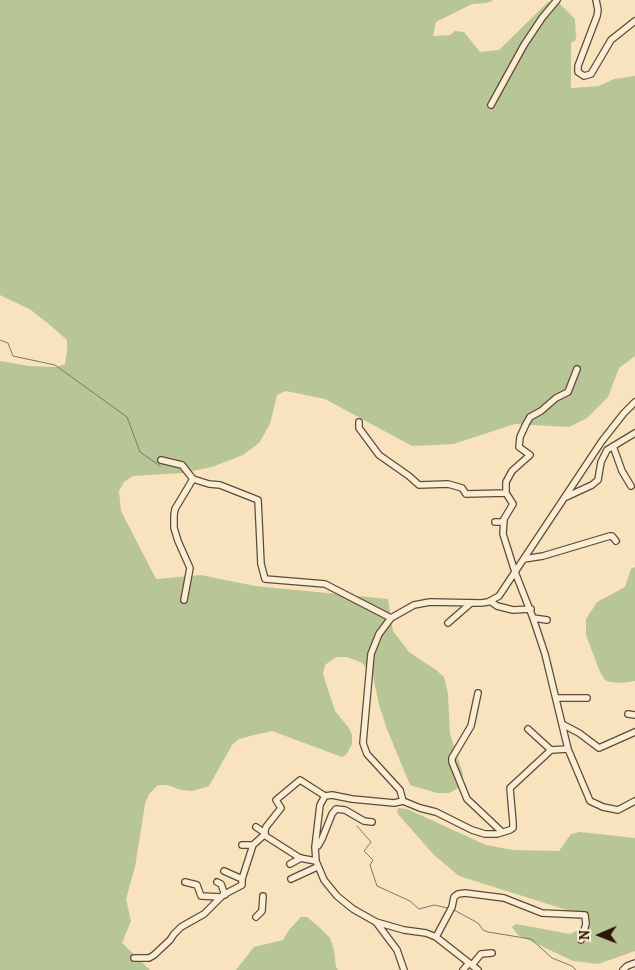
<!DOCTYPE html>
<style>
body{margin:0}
#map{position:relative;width:635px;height:970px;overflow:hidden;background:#f8e3be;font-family:Alegreya,serif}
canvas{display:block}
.north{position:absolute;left:575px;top:910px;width:50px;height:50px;-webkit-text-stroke:4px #faedd5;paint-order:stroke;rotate:269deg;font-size:14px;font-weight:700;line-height:20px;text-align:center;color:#2d1708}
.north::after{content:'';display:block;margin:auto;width:18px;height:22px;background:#2d1708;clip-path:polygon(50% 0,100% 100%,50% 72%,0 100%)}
</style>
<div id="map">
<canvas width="635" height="970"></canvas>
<div class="north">N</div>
</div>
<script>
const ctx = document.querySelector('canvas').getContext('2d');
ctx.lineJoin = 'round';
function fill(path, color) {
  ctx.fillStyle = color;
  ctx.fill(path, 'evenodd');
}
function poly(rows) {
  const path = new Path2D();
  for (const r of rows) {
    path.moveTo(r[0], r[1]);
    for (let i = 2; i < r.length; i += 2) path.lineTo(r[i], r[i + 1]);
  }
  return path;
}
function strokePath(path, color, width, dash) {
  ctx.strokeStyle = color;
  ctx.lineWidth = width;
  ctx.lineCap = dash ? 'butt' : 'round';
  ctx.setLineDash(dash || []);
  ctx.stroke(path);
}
const green = poly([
 [0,0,494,0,487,3,472,4,436,22,433,36,450,35,455,31,464,32,480,52,499,50,548,2,556,0,575,19,576,40,571,43,571,88,599,86,614,79,635,76,635,356,619,368,608,397,587,418,569,427,515,424,453,444,412,446,325,399,286,391,277,395,270,424,259,443,243,455,212,467,183,473,133,476,124,482,119,491,121,511,156,579,201,575,255,586,388,599,393,631,409,652,436,670,444,677,448,694,450,734,463,774,460,787,449,793,437,793,410,785,387,729,379,705,373,676,362,663,347,657,336,657,325,665,323,674,335,711,349,728,352,735,352,744,346,755,342,757,272,731,254,735,239,739,232,745,209,786,193,791,181,790,167,785,158,785,149,794,145,804,135,867,126,899,131,921,122,943,150,970,0,970,0,361,29,366,56,367,65,364,67,352,67,340,51,326,31,310,0,295],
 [635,567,635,681,621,683,610,682,605,680,600,672,586,635,586,619,597,602,625,587,631,569],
 [398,808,407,809,486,845,513,850,559,851,571,834,580,832,635,838,635,951,598,964,573,961,518,935,512,927,516,924,570,934,580,929,585,920,570,911,459,876,434,855,397,813],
 [301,917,307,917,320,928,330,938,334,950,336,967,338,970,236,970,254,947,283,940,289,930]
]);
const stream = poly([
 [0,340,8,343,13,356,55,365,127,417,140,452,160,466],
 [357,826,371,842,364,851,373,860,370,865,377,886,410,901,419,909,434,905,448,908],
 [454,910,478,923,483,930,488,932,531,939,552,958,572,966,576,970]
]);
const minor = poly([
 [596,0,598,10,597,16,578,66,578,72,584,76,591,74,611,40,635,21],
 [491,105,524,45,542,18,557,0],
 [577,369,568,392,556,398,541,411,530,417,526,424,520,437,519,447,530,455,512,471,506,482,506,493,513,504,504,519,503,534,515,572,533,618,545,654,568,749,590,801,603,807,618,810,635,801],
 [359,422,359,428,379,455,409,476,419,485,448,484,462,488,466,494,506,493],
 [613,446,622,471,631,486],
 [161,460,182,465,193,479,209,484,220,485,258,500,261,564,265,579,325,584,391,618],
 [566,497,592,485,598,480,601,462,607,450,635,433],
 [495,522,504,522],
 [524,559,543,556,610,536,612,536,616,541],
 [184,600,190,568,178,541,174,528,174,515,175,509,193,479],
 [490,601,497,606,513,610,531,609],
 [533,618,547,620],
 [448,623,471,603],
 [478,693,471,726,452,758,452,762,467,799,502,832],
 [556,698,587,698],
 [628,714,635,715],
 [562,724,579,733,599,748,635,732],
 [528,729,551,750],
 [403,801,420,808,436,812,472,830,485,834,497,834,510,830,513,828,513,823,510,788,551,750,568,749],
 [256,827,265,833],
 [264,835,266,827,281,808,276,800,300,780,325,796],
 [242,845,253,845],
 [315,847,318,846,322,839,332,814,336,809,345,810,364,821,372,822],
 [290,864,301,858],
 [224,871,242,879],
 [291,879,317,867],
 [185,882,197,885,201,896,221,897],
 [217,882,221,884,225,895],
 [256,917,262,911,263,896],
 [376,922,397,950,404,970],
 [436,937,452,907,454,897,458,894,465,893,504,898,542,913,585,915,586,924,581,940],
 [134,958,149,958,154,955,170,940,174,934,181,927,204,914,223,895,242,885,242,879,253,845,264,835,300,858,316,861],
 [472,965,481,954,492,953],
 [463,970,469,963],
 [478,970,436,937,426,933,404,930,376,922,353,909,337,896,324,880,316,861,315,847,320,805,325,796,332,795,352,799,394,803,403,801,400,790,367,754,363,743,371,654,379,634,391,618,414,605,430,602,481,603,488,602,499,596,602,441,624,413,635,402],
 [623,970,627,966,635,963]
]);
fill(green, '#b8c596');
strokePath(stream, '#737a74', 1);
strokePath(minor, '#604a36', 8);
strokePath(minor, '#faedd5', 5.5);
</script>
